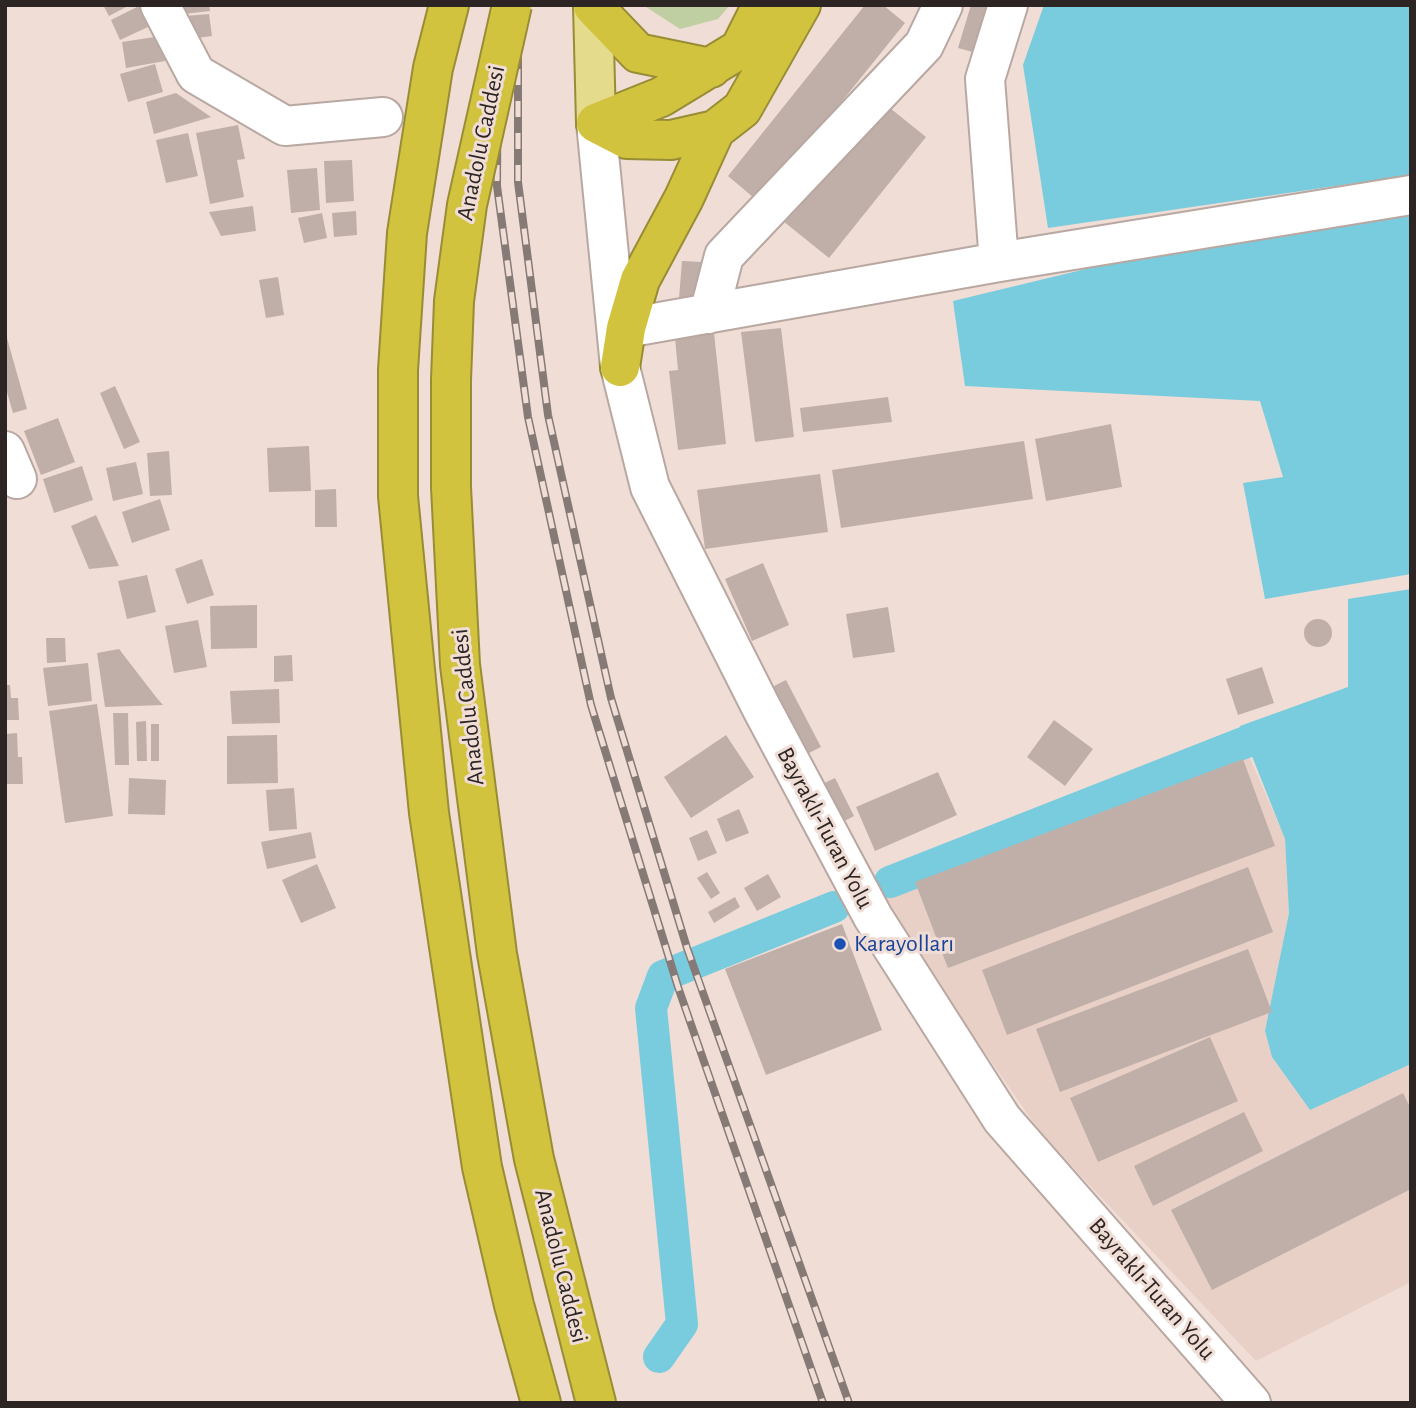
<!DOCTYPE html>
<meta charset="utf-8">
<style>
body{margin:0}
#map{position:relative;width:1416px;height:1408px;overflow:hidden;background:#efddd6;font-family:"Alegreya Sans",sans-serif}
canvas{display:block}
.frame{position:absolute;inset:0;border:7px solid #2c2523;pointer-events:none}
</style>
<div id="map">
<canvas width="1416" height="1408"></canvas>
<div class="frame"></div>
</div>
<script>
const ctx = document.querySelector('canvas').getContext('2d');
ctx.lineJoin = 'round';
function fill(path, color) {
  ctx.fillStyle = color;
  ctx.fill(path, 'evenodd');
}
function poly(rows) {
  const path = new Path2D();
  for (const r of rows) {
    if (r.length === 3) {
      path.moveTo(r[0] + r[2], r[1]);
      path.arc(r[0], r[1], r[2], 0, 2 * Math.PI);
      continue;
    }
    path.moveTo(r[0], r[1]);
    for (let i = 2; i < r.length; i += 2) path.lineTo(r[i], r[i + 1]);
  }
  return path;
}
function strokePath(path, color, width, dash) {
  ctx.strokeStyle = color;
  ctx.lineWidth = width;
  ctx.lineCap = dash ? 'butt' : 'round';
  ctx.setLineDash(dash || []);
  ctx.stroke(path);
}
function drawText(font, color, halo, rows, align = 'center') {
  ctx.font = font + ' "Alegreya Sans",sans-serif';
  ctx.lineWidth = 6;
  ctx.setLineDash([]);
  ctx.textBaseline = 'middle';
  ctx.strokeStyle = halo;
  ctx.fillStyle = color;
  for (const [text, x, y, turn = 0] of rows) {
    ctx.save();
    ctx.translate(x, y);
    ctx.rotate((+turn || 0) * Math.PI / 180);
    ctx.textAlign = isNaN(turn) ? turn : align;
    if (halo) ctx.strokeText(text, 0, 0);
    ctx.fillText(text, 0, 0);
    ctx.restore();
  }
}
const built = poly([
 [1248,754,1285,838,1289,913,1265,1031,1272,1057,1310,1110,1411,1064,1411,1282,1256,1361,1043,1136,933,978,883,895]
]);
const green = poly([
 [643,5,730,5,718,19,680,29]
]);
const water = poly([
 [1044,5,1411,5,1411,175,1048,228,1023,65],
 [1411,212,1411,574,1265,599,1243,483,1283,477,1260,401,965,386,953,301,1231,234],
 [1411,589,1411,1064,1310,1110,1272,1057,1265,1031,1289,913,1285,839,1240,726,1348,687,1348,599]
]);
const canal = poly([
 [890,882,1246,742],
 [659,1357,682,1324,651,1008,663,976,834,907]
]);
const building = poly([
 [103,5,130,5,109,16],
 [174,5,209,5,210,11,175,15],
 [865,5,883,5,905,23,760,203,728,176],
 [971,5,995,5,980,54,958,48],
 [139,6,148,27,120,40,111,20],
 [209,14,212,36,189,39,186,16],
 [161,36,165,61,126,68,122,42],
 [155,64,163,92,128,102,120,74],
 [176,93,211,117,154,134,146,102],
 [880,100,926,137,829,258,783,221],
 [238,125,245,159,237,160,244,197,210,204,196,133],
 [188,133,198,176,166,183,156,140],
 [352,160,354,201,326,203,324,161],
 [317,168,320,210,291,213,287,170],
 [253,206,256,231,221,236,209,212],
 [356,211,357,235,334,237,332,213],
 [322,213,327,238,304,243,298,218],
 [682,261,703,262,700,299,679,298],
 [278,277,284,315,266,318,259,280],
 [781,328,794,437,755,442,741,332],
 [714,333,726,444,678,450,669,371,678,370,675,338],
 [7,338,27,409,13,413,5,385,5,339],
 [115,386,140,442,124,449,100,393],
 [888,397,892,422,803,432,800,408],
 [58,418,75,462,41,475,24,431],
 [1111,424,1122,487,1046,501,1035,439],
 [1024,441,1033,499,841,528,832,470],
 [309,446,311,491,269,492,267,448],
 [169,451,172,495,150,496,147,453],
 [136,462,143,494,113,501,106,468],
 [82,466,93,500,54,513,43,479],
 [820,474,828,532,705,549,697,490],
 [336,489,337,527,315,527,315,490],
 [160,499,170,530,132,543,122,512],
 [96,515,119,566,89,569,71,526],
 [202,559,214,595,187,604,175,569],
 [763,563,789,625,752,641,725,579],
 [147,575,156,612,127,619,118,581],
 [257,605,257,648,211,649,210,606],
 [888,607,895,652,853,658,846,614],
 [1318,633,14],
 [198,620,207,667,174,673,165,626],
 [46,638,65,638,66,662,47,663],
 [119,649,156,697,163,705,105,707,97,653],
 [292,655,293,681,274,682,274,656],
 [88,663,92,701,48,706,43,668],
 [1262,667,1274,703,1238,715,1226,679],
 [786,680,821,747,803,756,768,689],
 [5,685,10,685,11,698,18,698,19,720,5,720],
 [279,689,280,723,232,724,230,691],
 [97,704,113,816,65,823,49,711],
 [113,713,128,713,129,765,115,765],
 [1054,720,1093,749,1065,786,1027,757],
 [146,721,147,761,137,761,136,722],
 [151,724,159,724,159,761,151,761],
 [17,733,18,757,22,757,23,784,6,784,5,734],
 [277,735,278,783,227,784,227,736],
 [726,735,754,777,691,818,664,777],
 [1243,759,1275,846,948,968,915,882],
 [938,772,957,815,875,851,856,807],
 [129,778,166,780,165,815,128,814],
 [835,778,854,816,835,826,816,787],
 [294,788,297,829,269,831,266,790],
 [739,809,749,833,726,842,717,819],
 [707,830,717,853,698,861,689,838],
 [311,832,316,858,267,869,261,842],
 [317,864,336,908,301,923,282,880],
 [1248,867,1273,932,1007,1035,982,970],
 [707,872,720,893,711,899,697,878],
 [768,874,781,897,757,911,744,888],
 [735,897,740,907,714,923,708,912],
 [842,924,882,1030,766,1075,725,969],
 [1248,949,1272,1012,1060,1092,1036,1029],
 [1210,1037,1238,1101,1098,1162,1070,1098],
 [1403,1093,1411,1109,1411,1189,1212,1290,1171,1210],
 [1244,1112,1263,1151,1153,1206,1134,1166]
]);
const minor = poly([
 [160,5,196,74,285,126,383,117],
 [596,123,620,367,650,487,761,707,873,917,1002,1119,1251,1403],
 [999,262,985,79,1008,5],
 [709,314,724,256,924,45,943,5],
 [626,328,999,262,1411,195],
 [5,451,17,479]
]);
const major = poly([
 [593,5,596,123]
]);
const highway = poly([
 [449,5,433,68,407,233,398,370,398,496,429,813,482,1167,514,1305,541,1403],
 [593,6,638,53,711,68],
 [596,123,661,97,740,49,762,5],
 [596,123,627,139,671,140,715,130],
 [620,367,626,328,640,280,684,198,715,130,742,109,801,5],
 [451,487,460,665,497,954,534,1159,596,1403]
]);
const rail = poly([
 [498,5,497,186,528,417,591,705,678,987,823,1403],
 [518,5,518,182,548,415,611,698,687,948,849,1403]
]);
const highwayBridge = poly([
 [451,487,451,380,454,301,467,205,512,5]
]);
const markers = [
 [840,944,7,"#1a4fb4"]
];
const streetNames = [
 ["Anadolu Caddesi",481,143,-78],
 ["Anadolu Caddesi",468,707,-96],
 ["Bayraklı-Turan Yolu",825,828,62],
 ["Anadolu Caddesi",561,1266,76],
 ["Bayraklı-Turan Yolu",1152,1289,49]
];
const transitNames = [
 ["Karayolları",854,944]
];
fill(built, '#e8d0c6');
fill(green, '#bfcfa2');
fill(water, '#78ccdd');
strokePath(canal, '#78ccdd', 32);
fill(building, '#c0afa8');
strokePath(minor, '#b9a8a2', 42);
strokePath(major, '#988c35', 42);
strokePath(highway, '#988c35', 42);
strokePath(minor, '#fff', 38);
strokePath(major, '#e4db8c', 38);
strokePath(highway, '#d2c33f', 38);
strokePath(rail, '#867a76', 8);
strokePath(rail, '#efddd6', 5, [16]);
strokePath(highwayBridge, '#988c35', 42, []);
strokePath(highwayBridge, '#d2c33f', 38);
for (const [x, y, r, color] of markers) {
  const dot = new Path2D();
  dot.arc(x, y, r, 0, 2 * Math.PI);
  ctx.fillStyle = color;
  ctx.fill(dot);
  strokePath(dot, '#efddd6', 2.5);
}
drawText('24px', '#2c2523', '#efddd6', streetNames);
drawText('24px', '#164399', '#efddd6', transitNames, 'left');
</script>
